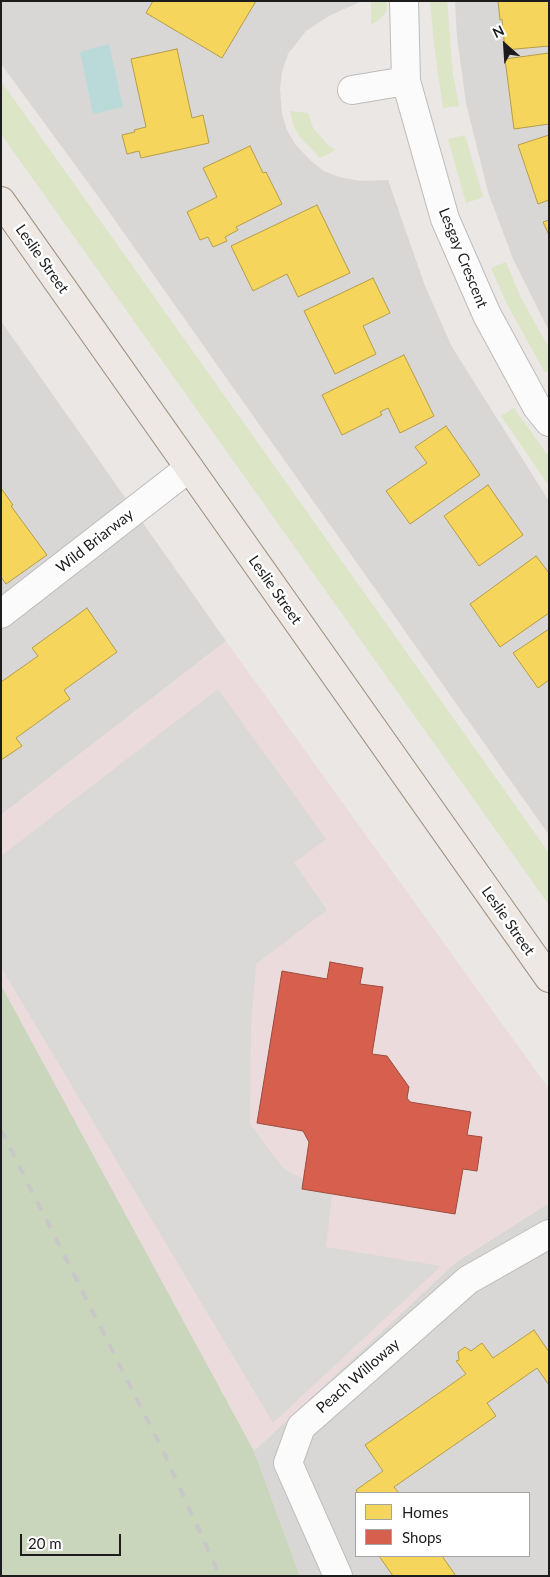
<!DOCTYPE html>
<style>
body{margin:0}
#map{position:relative;width:550px;height:1577px;overflow:hidden;background:#eae7e4;font-family:Lato,sans-serif}
canvas{display:block}
.frame{position:absolute;inset:0;border:2px solid #1c1c1c;pointer-events:none}
.legend{position:absolute;left:355px;top:1492px;width:175px;height:65px;box-sizing:border-box;background:#fff;border:1px solid #a4a4a4;margin:0;padding:6px 9px;list-style:none;font-size:15px;color:#1c1c1c}
.legend li{display:flex;align-items:center;gap:10px;height:25px}
.legend b{width:25px;border:1px solid #a4a4a4}
.north{position:absolute;left:480px;top:20px;width:50px;height:50px;-webkit-text-stroke:4px #fff;paint-order:stroke;rotate:334deg;font-size:14px;font-weight:700;line-height:20px;text-align:center;color:#1c1c1c}
.north::after{content:'';display:block;margin:auto;width:18px;height:22px;background:#1c1c1c;clip-path:polygon(50% 0,100% 100%,50% 72%,0 100%)}
.scale{position:absolute;left:20px;top:1534px;width:101px;height:22px;box-sizing:border-box;border:2px solid #1c1c1c;border-top:0;padding-left:6px;font-size:15px;line-height:18px;white-space:nowrap;color:#1c1c1c;-webkit-text-stroke:4px #fff;paint-order:stroke}
</style>
<div id="map">
<canvas width="550" height="1577"></canvas>
<div class="frame"></div>
<ul class="legend">
<li><b style="height:14px;background:#f6d55c"></b>Homes</li>
<li><b style="height:14px;background:#d6604d"></b>Shops</li>
</ul>
<div class="north">N</div>
<div class="scale">20 m</div>
</div>
<script>
const ctx = document.querySelector('canvas').getContext('2d');
ctx.lineJoin = 'round';
function fill(path, color) {
  ctx.fillStyle = color;
  ctx.fill(path, 'evenodd');
}
function poly(rows) {
  const path = new Path2D();
  for (const r of rows) {
    path.moveTo(r[0], r[1]);
    for (let i = 2; i < r.length; i += 2) path.lineTo(r[i], r[i + 1]);
  }
  return path;
}
function strokePath(path, color, width, dash) {
  ctx.strokeStyle = color;
  ctx.lineWidth = width;
  ctx.lineCap = dash ? 'butt' : 'round';
  ctx.setLineDash(dash || []);
  ctx.stroke(path);
}
function drawText(font, color, halo, rows, align = 'center') {
  ctx.font = font + ' Lato,sans-serif';
  ctx.lineWidth = 5;
  ctx.setLineDash([]);
  ctx.textBaseline = 'middle';
  ctx.strokeStyle = halo;
  ctx.fillStyle = color;
  for (const [text, x, y, turn = 0] of rows) {
    ctx.save();
    ctx.translate(x, y);
    ctx.rotate((+turn || 0) * Math.PI / 180);
    ctx.textAlign = isNaN(turn) ? turn : align;
    if (halo) ctx.strokeText(text, 0, 0);
    ctx.fillText(text, 0, 0);
    ctx.restore();
  }
}
const residential = poly([
 [1,1,362,1,329,16,306,31,288,54,282,72,280,89,282,114,287,130,295,144,311,161,324,171,339,177,360,181,388,180,425,286,452,347,549,501,549,835,95,192,1,64],
 [455,1,549,1,549,331,513,259,488,192,466,103,457,37],
 [1,321,226,641,1,815],
 [549,1203,549,1576,300,1576,254,1451,456,1262],
 [356,1493,529,1493,529,1556,356,1556]
]);
const commercial = poly([
 [226,641,549,1089,549,1203,456,1262,254,1451,1,985,1,815]
]);
const grass = poly([
 [371,1,386,1,387,5,386,12,380,19,371,25],
 [447,1,453,75,459,106,443,108,435,51,430,2],
 [1,81,549,853,549,905,1,134],
 [290,111,308,113,313,128,328,145,336,150,320,158,300,137,294,127],
 [465,135,483,197,466,203,448,139],
 [506,262,520,296,549,348,549,370,545,373,507,304,491,268],
 [514,408,549,457,549,486,501,416]
]);
const forest = poly([
 [1,985,254,1451,300,1576,1,1576]
]);
const parking = poly([
 [218,689,326,839,294,863,327,910,256,964,251,1026,250,1124,283,1168,332,1195,326,1247,441,1266,273,1423,1,967,1,856]
]);
const water = poly([
 [109,44,123,107,93,114,80,52]
]);
const homes = poly([
 [153,1,256,1,222,58,146,13,153,1],
 [498,1,549,1,549,46,505,50,502,19,500,20,498,1],
 [177,49,192,118,203,115,209,143,141,158,139,151,127,154,122,135,135,132,134,130,146,127,131,59,177,49],
 [549,53,549,124,514,129,505,59,549,53],
 [549,135,549,200,538,204,518,145,549,135],
 [250,146,263,173,266,172,282,204,236,227,238,230,225,237,227,241,213,247,208,237,200,240,187,212,217,197,203,168,250,146],
 [317,205,350,273,298,297,287,274,253,291,231,246,317,205],
 [549,220,549,235,543,222,549,220],
 [373,278,390,313,363,326,376,354,335,374,304,311,373,278],
 [404,355,434,416,400,433,388,408,380,412,382,415,342,435,322,395,404,355],
 [446,426,480,475,410,524,386,491,427,463,415,447,446,426],
 [488,485,523,535,479,566,444,516,488,485],
 [1,488,13,505,11,506,47,555,6,584,1,577,1,488],
 [536,556,549,573,549,613,500,647,470,604,536,556],
 [87,608,117,652,64,690,70,699,16,738,22,746,1,760,1,682,38,656,32,648,87,608],
 [549,629,549,680,538,688,513,653,549,629],
 [534,1330,549,1352,549,1385,537,1368,487,1403,496,1416,394,1487,399,1493,358,1493,356,1490,383,1471,365,1445,466,1374,456,1361,459,1360,458,1352,465,1347,471,1351,482,1343,493,1358,534,1330],
 [379,1556,442,1556,456,1576,393,1576,379,1556]
]);
const shops = poly([
 [330,962,363,968,360,984,383,987,372,1054,387,1056,409,1087,407,1098,410,1102,471,1112,467,1135,482,1137,477,1171,463,1169,455,1214,302,1189,309,1142,303,1131,257,1123,282,971,327,979,330,962]
]);
const minor = poly([
 [404,1,406,81,445,219,487,315,537,407,549,422],
 [352,90,406,81],
 [1,614,189,468],
 [338,1576,288,1463,301,1427,468,1280,549,1234]
]);
const major = poly([
 [1,201,549,978]
]);
const rail = poly([
 [1,1130,163,1451,220,1576]
]);
const streetNames = [
 ["Lesgay Crescent",463,258,68],
 ["Leslie Street",42,259,55],
 ["Wild Briarway",95,541,-38],
 ["Leslie Street",275,590,55],
 ["Leslie Street",508,921,55],
 ["Peach Willoway",358,1376,-41]
];
fill(residential, '#d9d7d6');
fill(commercial, '#ebdbdc');
fill(grass, '#dce5c5');
fill(forest, '#cad6bb');
fill(parking, '#dad9d8');
fill(water, '#badada');
fill(homes, '#f6d55c');
strokePath(homes, '#b59e49', 1);
fill(shops, '#d6604d');
strokePath(shops, '#9e4c3e', 1);
strokePath(minor, '#bdbcbb', 30);
strokePath(major, '#9e9183', 30);
strokePath(minor, '#fcfbfb', 28);
strokePath(major, '#eee8e4', 28);
strokePath(rail, '#c9c8c8', 4, [10, 10]);
drawText('15px', '#1c1c1c', '#fff', streetNames);
</script>
